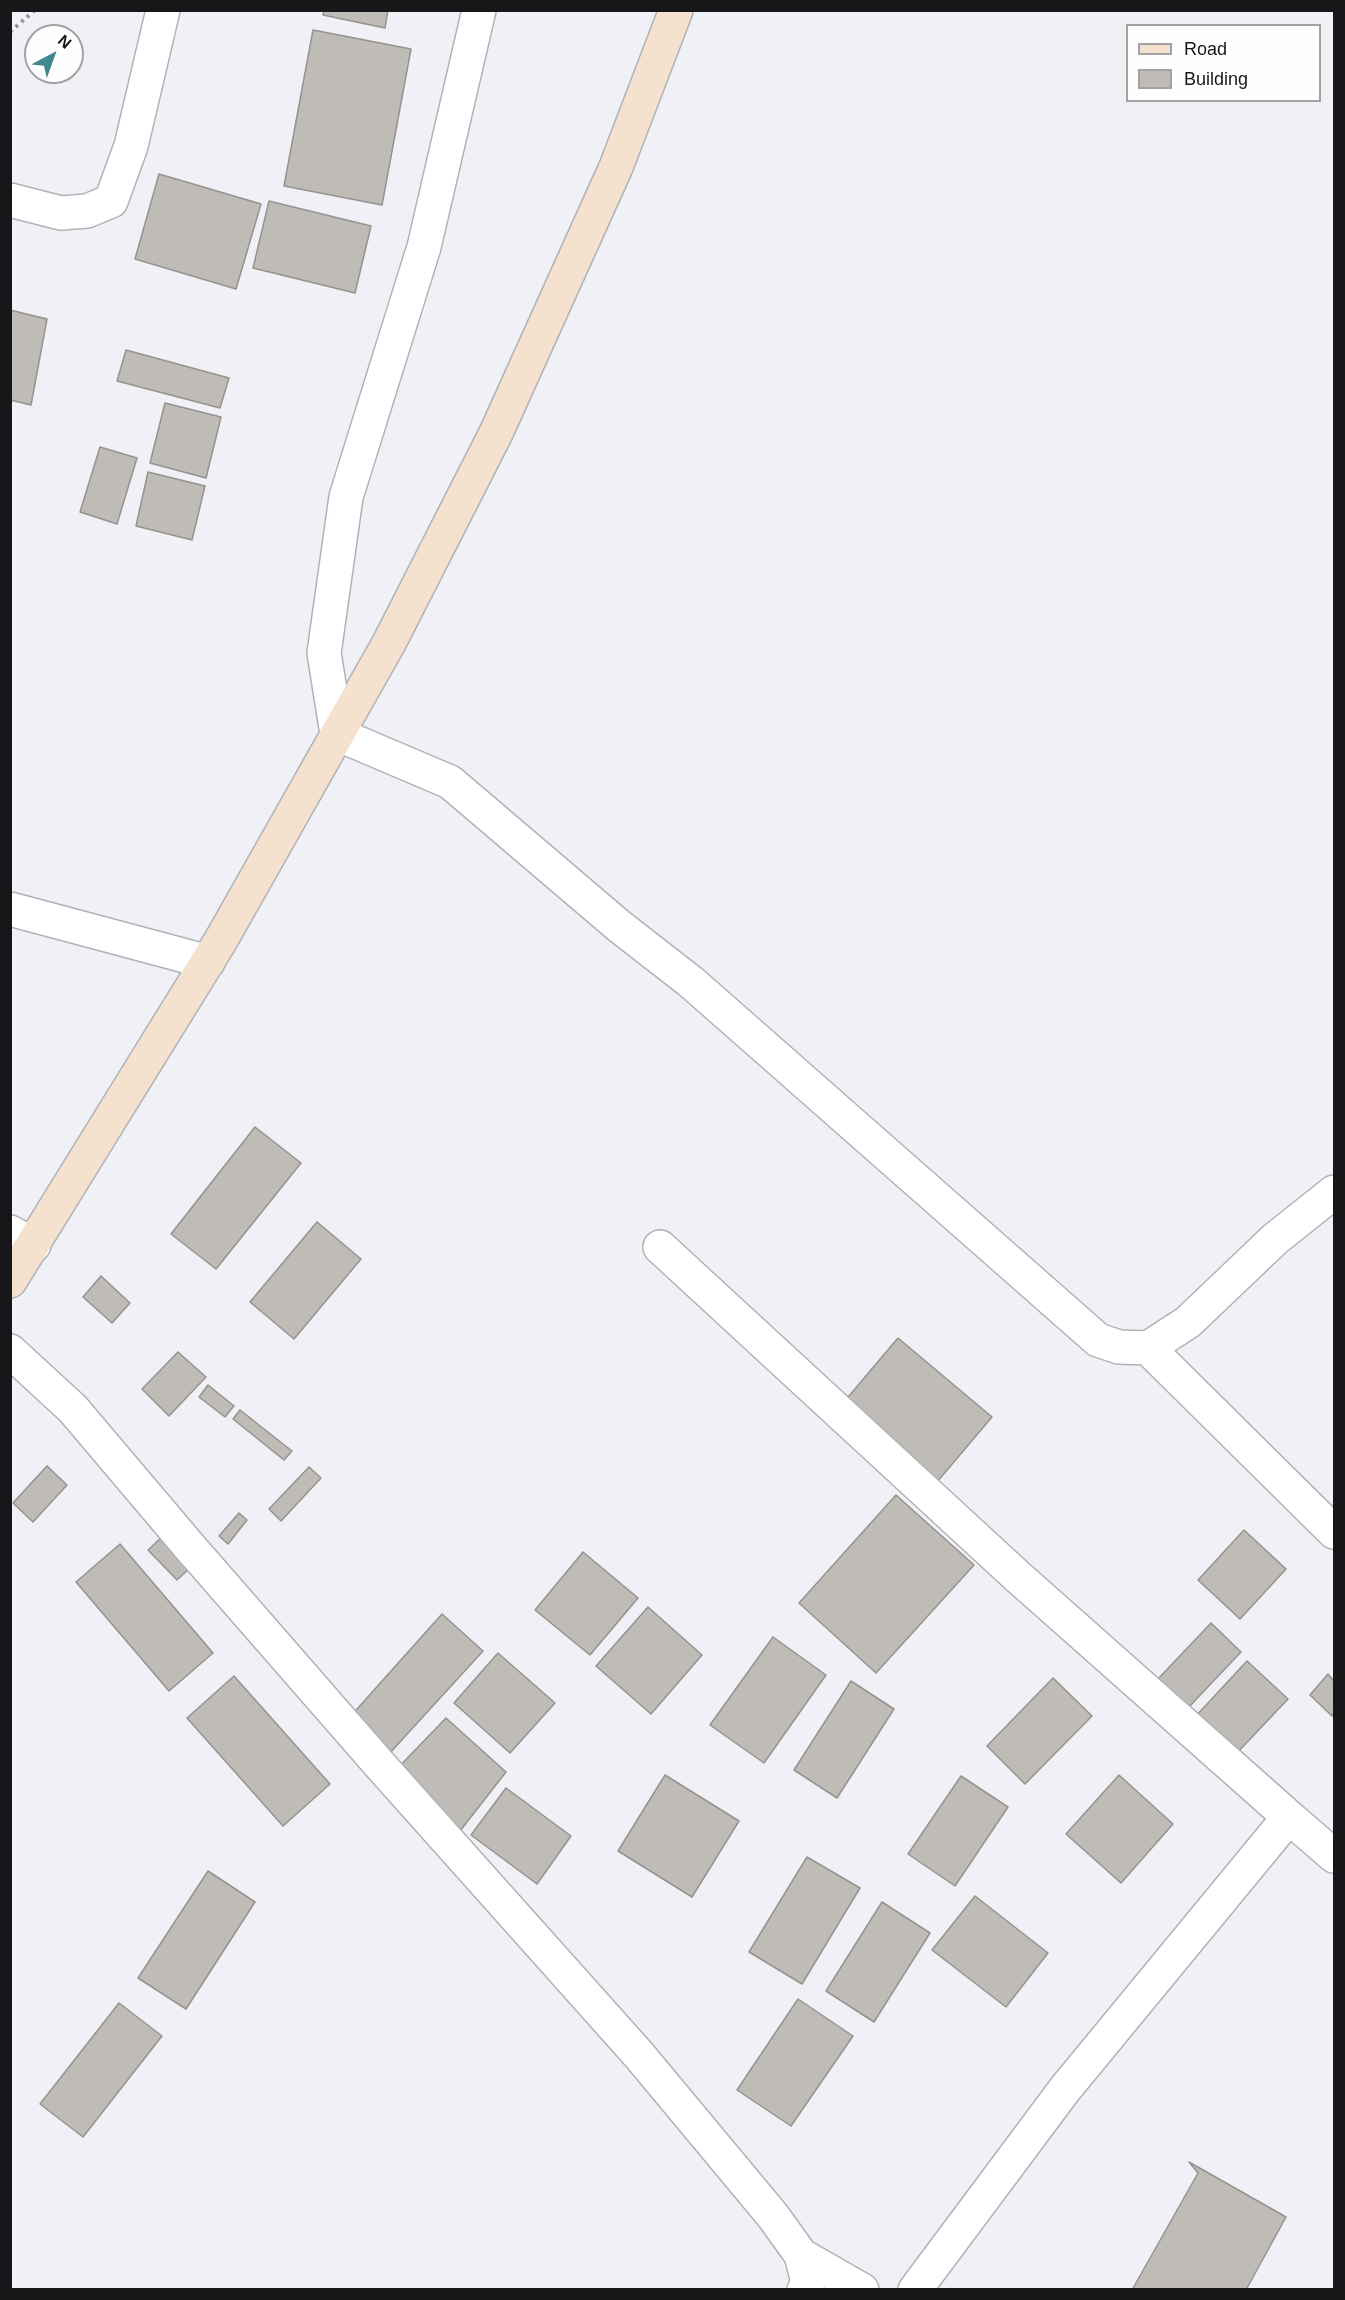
<!DOCTYPE html>
<style>
body{margin:0}
#map{position:relative;width:1345px;height:2300px;overflow:hidden;background:#eff1f6;font-family:Helvetica,sans-serif}
canvas{display:block}
.frame{position:absolute;inset:0;border:12px solid #171719;pointer-events:none}
.legend{position:absolute;left:1126px;top:24px;width:195px;height:78px;box-sizing:border-box;background:#fefefe;border:2px solid #a2a2a2;margin:0;padding:8px 10px;list-style:none;font-size:18px;color:#171719}
.legend li{display:flex;align-items:center;gap:12px;height:30px}
.legend b{width:30px;border:2px solid #a2a2a2}
.north{position:absolute;left:24px;top:24px;width:60px;height:60px;box-sizing:border-box;background:#fefefe;border:2px solid #a2a2a2;border-radius:50%;rotate:41deg;font-size:16px;font-weight:700;line-height:24px;text-align:center;color:#171719}
.north::after{content:'';display:block;margin:auto;width:21px;height:27px;background:#41898e;clip-path:polygon(50% 0,100% 100%,50% 72%,0 100%)}
</style>
<div id="map">
<canvas width="1345" height="2300"></canvas>
<div class="frame"></div>
<ul class="legend">
<li><b style="height:8px;background:#f4e2ce"></b>Road</li>
<li><b style="height:16px;background:#bfbbb7"></b>Building</li>
</ul>
<div class="north">N</div>
</div>
<script>
const ctx = document.querySelector('canvas').getContext('2d');
ctx.lineJoin = 'round';
function fill(path, color) {
  ctx.fillStyle = color;
  ctx.fill(path, 'evenodd');
}
function poly(rows) {
  const path = new Path2D();
  for (const r of rows) {
    path.moveTo(r[0], r[1]);
    for (let i = 2; i < r.length; i += 2) path.lineTo(r[i], r[i + 1]);
  }
  return path;
}
function strokePath(path, color, width, dash) {
  ctx.strokeStyle = color;
  ctx.lineWidth = width;
  ctx.lineCap = dash ? 'butt' : 'round';
  ctx.setLineDash(dash || []);
  ctx.stroke(path);
}
const building = poly([
 [324,10,388,10,385,28,323,15,324,10],
 [313,30,411,49,382,205,284,186,313,30],
 [159,174,261,204,236,289,135,259,159,174],
 [269,201,371,226,355,293,253,268,269,201],
 [10,310,47,319,31,405,10,400,10,310],
 [126,350,229,378,220,408,117,381,126,350],
 [165,403,221,417,206,478,150,463,165,403],
 [100,447,137,458,117,524,80,512,100,447],
 [148,472,205,486,192,540,136,526,148,472],
 [255,1127,301,1163,216,1269,171,1234,255,1127],
 [317,1222,361,1259,294,1339,250,1302,317,1222],
 [101,1276,130,1303,112,1323,83,1297,101,1276],
 [898,1338,992,1417,937,1482,843,1403,898,1338],
 [178,1352,206,1377,169,1416,142,1389,178,1352],
 [208,1385,234,1406,225,1417,199,1397,208,1385],
 [240,1410,292,1451,284,1460,233,1419,240,1410],
 [47,1466,67,1485,33,1522,13,1503,47,1466],
 [309,1467,321,1478,281,1521,269,1509,309,1467],
 [896,1495,974,1565,876,1673,799,1603,896,1495],
 [239,1513,247,1520,228,1544,219,1536,239,1513],
 [1244,1530,1286,1569,1240,1619,1198,1580,1244,1530],
 [163,1536,192,1566,177,1580,148,1550,163,1536],
 [120,1544,213,1653,169,1691,76,1582,120,1544],
 [583,1552,638,1598,590,1655,535,1610,583,1552],
 [648,1607,702,1655,651,1714,596,1666,648,1607],
 [442,1614,483,1651,389,1754,349,1718,442,1614],
 [1211,1623,1241,1652,1187,1709,1157,1680,1211,1623],
 [773,1637,826,1675,764,1763,710,1725,773,1637],
 [498,1653,555,1703,510,1753,454,1703,498,1653],
 [1247,1661,1288,1699,1235,1755,1195,1717,1247,1661],
 [1328,1674,1334,1681,1334,1713,1332,1716,1310,1695,1328,1674],
 [234,1676,330,1784,283,1826,187,1718,234,1676],
 [1053,1678,1092,1716,1025,1784,987,1746,1053,1678],
 [851,1681,894,1709,837,1798,794,1770,851,1681],
 [446,1718,506,1772,460,1831,392,1774,446,1718],
 [665,1775,739,1821,692,1897,618,1851,665,1775],
 [1119,1775,1173,1824,1121,1883,1066,1834,1119,1775],
 [961,1776,1008,1807,955,1886,908,1854,961,1776],
 [506,1788,571,1836,537,1884,471,1835,506,1788],
 [807,1857,860,1888,802,1984,749,1952,807,1857],
 [208,1871,255,1902,186,2009,138,1978,208,1871],
 [975,1896,1048,1953,1006,2007,932,1950,975,1896],
 [882,1902,930,1933,874,2022,826,1991,882,1902],
 [798,1999,853,2036,791,2126,737,2090,798,1999],
 [119,2003,162,2036,83,2137,40,2104,119,2003],
 [1189,2162,1286,2217,1246,2290,1132,2290,1198,2173,1189,2162]
]);
const path = poly([
 [10,32,35,10]
]);
const minor = poly([
 [479,10,424,247,346,497,324,653,337,734,450,782,619,926,691,982,1098,1340,1119,1347,1148,1348,1188,1322,1275,1239,1334,1192],
 [10,200,61,213,87,211,111,201,131,146,163,10],
 [10,909,208,962],
 [10,1232,34,1245],
 [660,1247,1017,1576,1289,1817],
 [1148,1348,1334,1532],
 [10,1351,73,1409,189,1546,380,1765,639,2055,773,2216,801,2255,808,2282,804,2290],
 [801,2255,862,2290],
 [915,2290,1065,2089,1289,1817,1334,1856]
]);
const secondary = poly([
 [10,1281,221,940,389,643,496,433,616,167,676,10]
]);
fill(building, '#bfbbb7');
strokePath(building, '#96928e', 1.5);
strokePath(minor, '#b0b2b7', 36);
strokePath(secondary, '#b0b2b7', 36);
strokePath(path, '#949599', 4, [3, 4.5]);
strokePath(minor, '#fff', 33);
strokePath(secondary, '#f4e2ce', 33);
</script>
